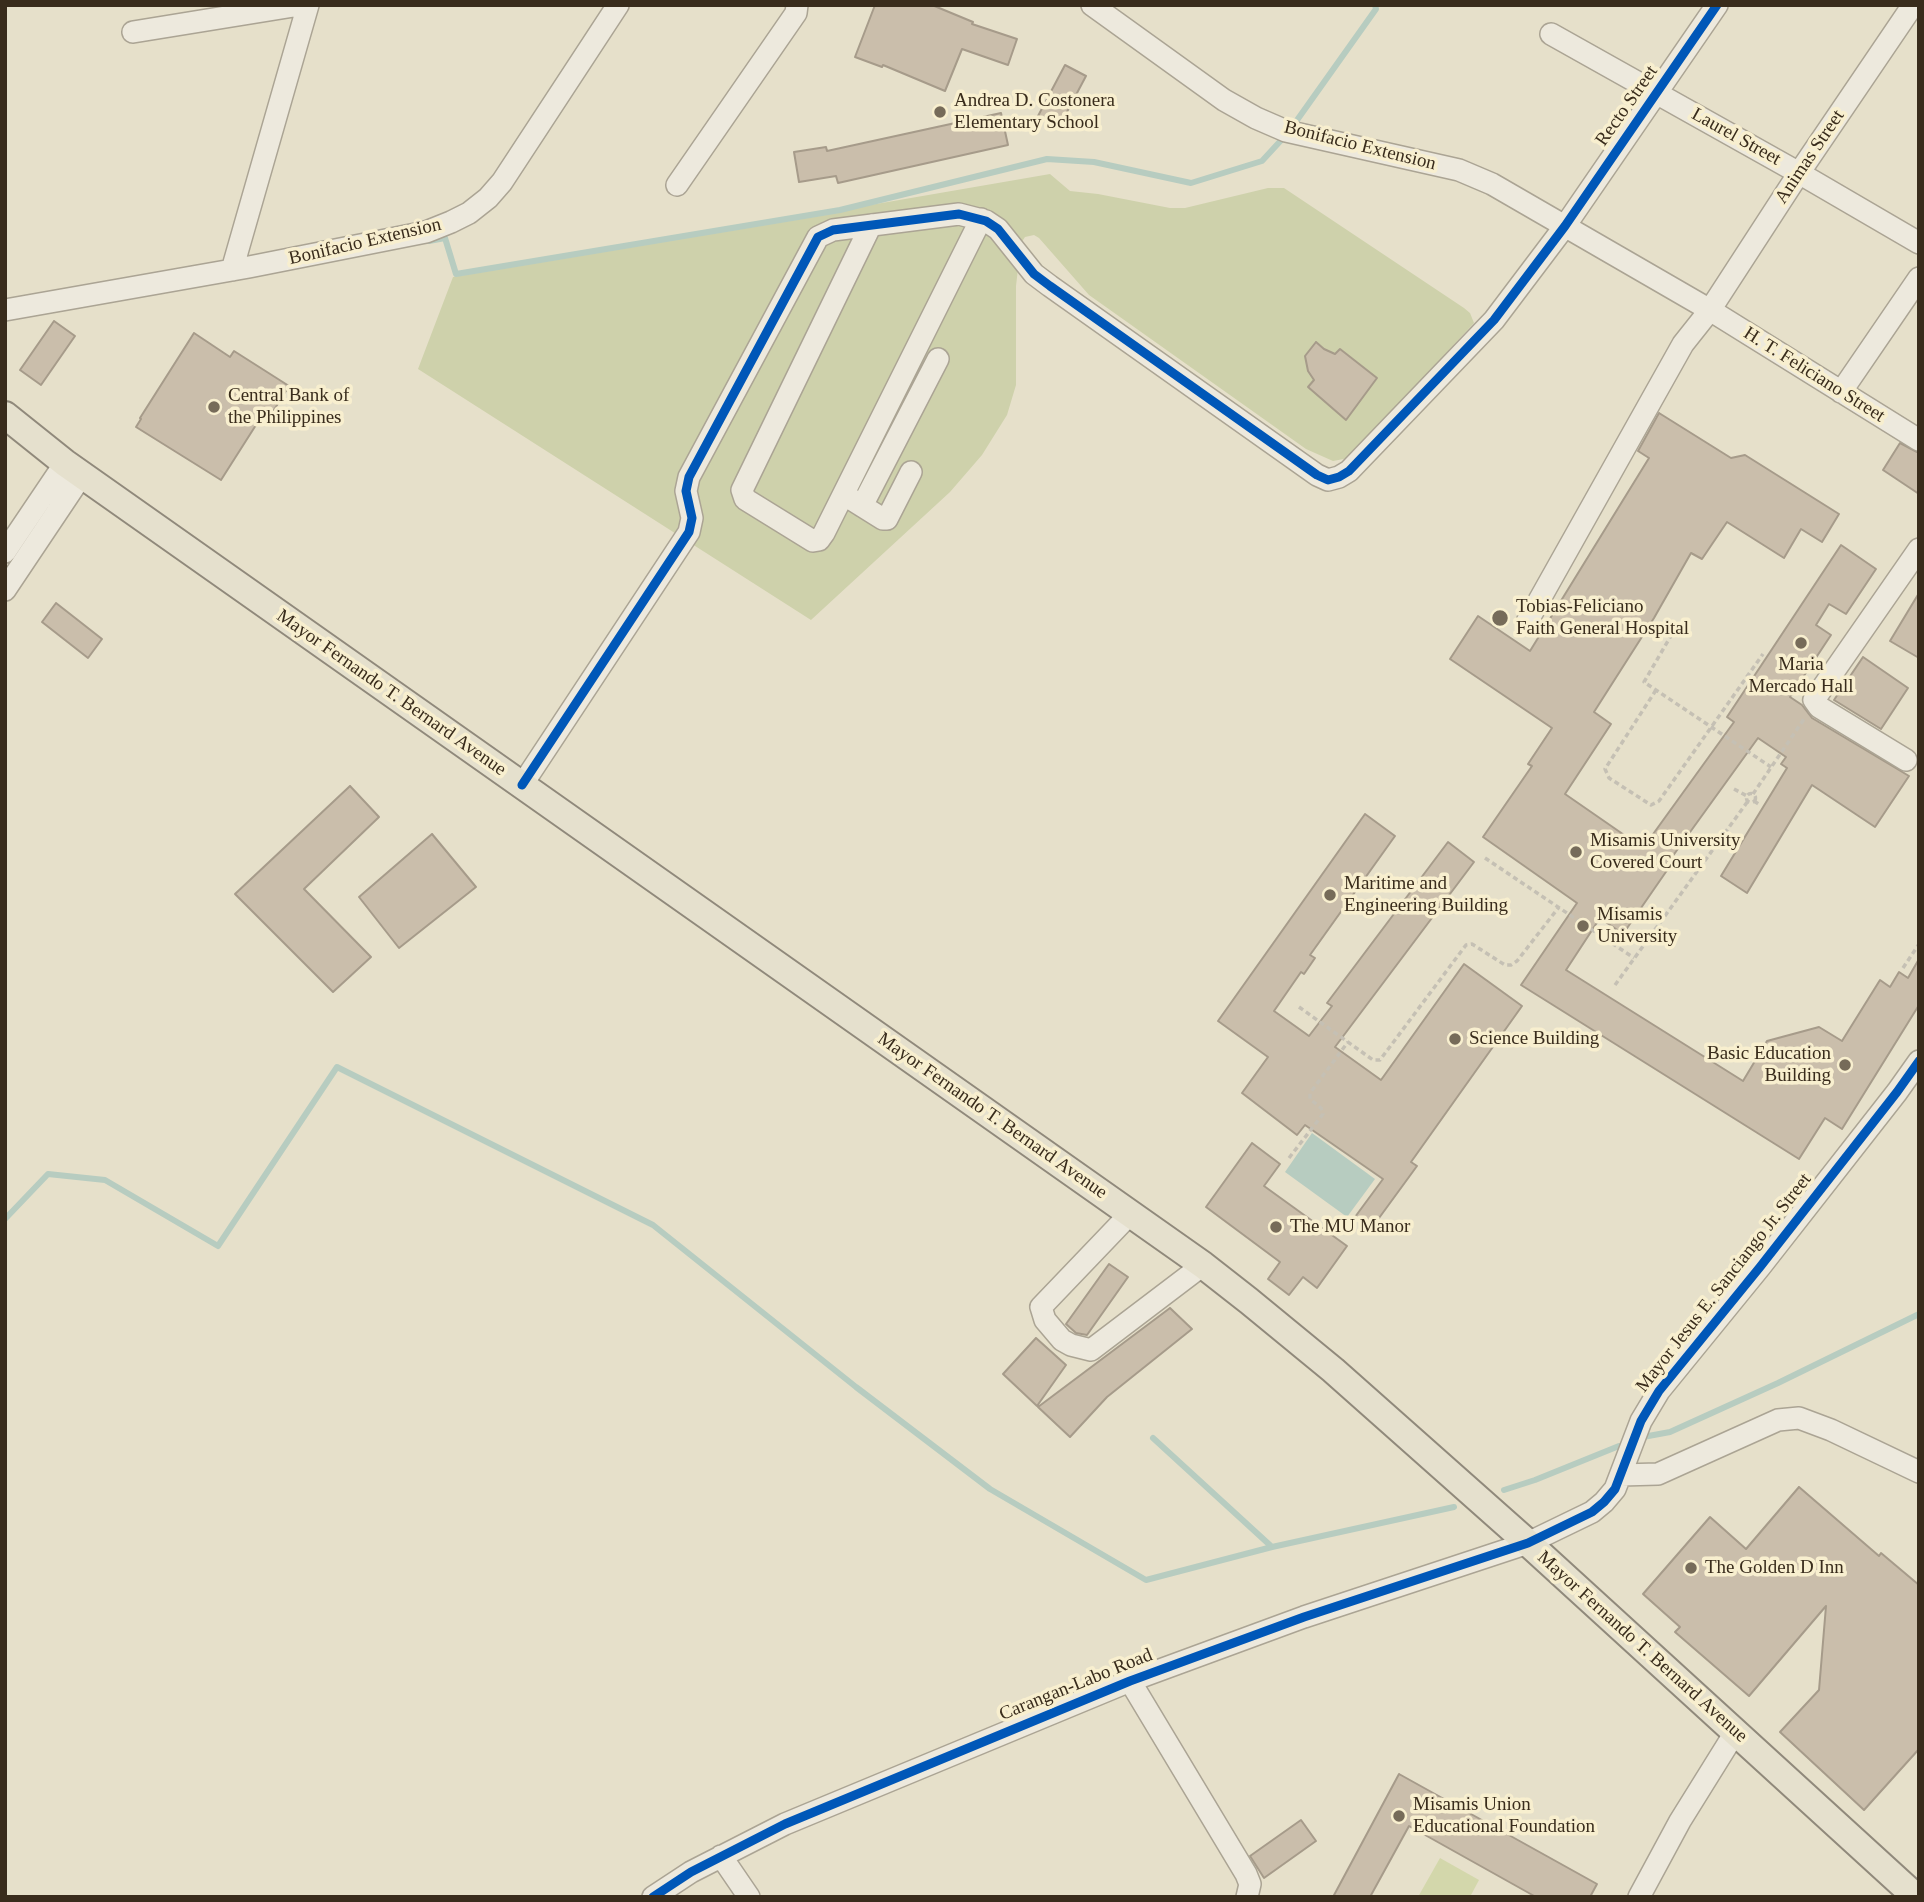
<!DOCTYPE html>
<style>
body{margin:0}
#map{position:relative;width:1924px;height:1902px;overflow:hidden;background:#e6e0ca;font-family:"Times New Roman",serif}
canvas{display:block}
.frame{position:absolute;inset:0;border:7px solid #392c1c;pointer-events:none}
</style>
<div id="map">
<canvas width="1924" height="1902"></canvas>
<div class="frame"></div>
</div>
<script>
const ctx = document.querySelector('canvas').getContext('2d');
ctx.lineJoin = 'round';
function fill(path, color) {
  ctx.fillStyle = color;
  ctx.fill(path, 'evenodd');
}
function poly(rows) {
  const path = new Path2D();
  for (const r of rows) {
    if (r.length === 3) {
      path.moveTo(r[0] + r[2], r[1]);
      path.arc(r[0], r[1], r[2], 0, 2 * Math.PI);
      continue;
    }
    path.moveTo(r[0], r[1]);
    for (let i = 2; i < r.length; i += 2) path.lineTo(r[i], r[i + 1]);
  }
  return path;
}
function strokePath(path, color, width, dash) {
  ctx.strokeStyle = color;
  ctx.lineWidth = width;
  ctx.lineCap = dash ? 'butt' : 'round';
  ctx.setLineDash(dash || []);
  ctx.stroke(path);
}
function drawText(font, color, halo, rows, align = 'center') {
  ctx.font = font + ' "Times New Roman",serif';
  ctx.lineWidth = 7;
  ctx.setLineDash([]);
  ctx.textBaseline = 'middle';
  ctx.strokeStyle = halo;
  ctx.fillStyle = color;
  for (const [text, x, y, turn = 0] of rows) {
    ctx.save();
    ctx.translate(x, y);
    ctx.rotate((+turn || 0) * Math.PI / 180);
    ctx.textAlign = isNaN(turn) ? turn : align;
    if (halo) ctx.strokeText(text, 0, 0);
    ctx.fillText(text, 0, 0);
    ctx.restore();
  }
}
const green = poly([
 [1440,1858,1479,1880,1470,1897,1418,1897]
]);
const cemetery = poly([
 [1050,174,1070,191,1098,194,1170,208,1185,208,1268,188,1284,188,1464,308,1470,313,1474,323,1349,458,1333,461,1306,449,1089,295,1039,238,1034,235,1025,237,1021,243,1016,286,1016,385,1007,415,982,455,950,492,811,620,418,369,453,277]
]);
const water = poly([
 [1312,1133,1375,1179,1347,1217,1285,1172]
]);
const stream = poly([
 [1295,123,1376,9,1375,5],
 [429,241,445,238,456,274,840,210,1047,159,1094,162,1191,183,1262,161,1285,136],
 [5,1219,48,1174,105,1180,218,1246,337,1067,653,1225,856,1387,990,1489,1146,1580,1272,1547],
 [1643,1437,1670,1432,1778,1383,1919,1314],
 [1153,1438,1272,1547,1454,1507],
 [1504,1490,1535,1480,1619,1446]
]);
const building = poly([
 [875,5,932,5,973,22,972,24,1017,39,1008,65,962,49,945,91,883,65,882,67,855,57,875,5],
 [1065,65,1086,76,1059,127,1038,116,1065,65],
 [1001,113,1008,145,838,183,836,176,799,182,794,152,826,147,827,151,1001,113],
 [54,321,75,336,41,385,20,370,54,321],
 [194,333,230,357,234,351,289,386,269,418,263,414,221,480,136,427,141,419,140,418,194,333],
 [1316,342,1324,349,1335,354,1340,349,1377,378,1346,420,1308,387,1314,380,1308,371,1305,356,1316,342],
 [1659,413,1731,458,1745,455,1839,514,1822,542,1801,529,1784,558,1727,522,1702,559,1691,553,1654,618,1594,712,1611,724,1565,794,1643,848,1734,722,1727,717,1841,545,1876,569,1846,614,1829,604,1816,625,1831,635,1790,697,1802,705,1812,718,1909,776,1875,827,1812,785,1747,893,1721,876,1787,768,1781,764,1786,757,1758,738,1667,864,1670,866,1623,934,1600,918,1566,970,1743,1081,1767,1041,1819,1027,1842,1041,1880,980,1890,987,1899,972,1908,978,1919,959,1919,1005,1842,1129,1825,1118,1799,1159,1521,985,1577,903,1483,837,1532,766,1528,764,1552,728,1450,659,1478,616,1530,651,1649,458,1638,451,1659,413],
 [1900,443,1919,453,1919,494,1883,470,1900,443],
 [1919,593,1919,658,1890,641,1919,593],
 [56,603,102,639,88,658,42,622,56,603],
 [1863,657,1908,688,1881,729,1834,700,1863,657],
 [350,786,379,817,304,889,371,957,333,992,235,894,350,786],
 [1365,814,1395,836,1310,955,1315,958,1304,974,1301,972,1274,1011,1309,1036,1332,1006,1327,1003,1448,842,1474,862,1335,1047,1381,1080,1464,964,1522,1006,1411,1162,1417,1166,1371,1229,1355,1217,1383,1179,1305,1125,1297,1135,1242,1093,1268,1057,1218,1021,1365,814],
 [432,834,476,887,399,948,359,897,432,834],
 [1252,1143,1280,1164,1264,1186,1347,1246,1317,1288,1303,1277,1289,1295,1268,1279,1280,1262,1206,1207,1252,1143],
 [1109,1264,1128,1277,1087,1335,1076,1333,1066,1324,1109,1264],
 [1170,1308,1192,1329,1107,1397,1070,1437,1038,1407,1170,1308],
 [1036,1338,1066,1365,1037,1406,1003,1374,1036,1338],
 [1799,1487,1879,1556,1881,1553,1919,1585,1919,1749,1864,1810,1780,1732,1819,1690,1826,1606,1749,1696,1675,1632,1680,1627,1643,1594,1710,1517,1746,1549,1799,1487],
 [1399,1774,1597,1884,1590,1897,1536,1897,1409,1826,1370,1897,1333,1897,1399,1774],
 [1301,1820,1316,1841,1264,1878,1250,1856,1301,1820]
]);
const path = poly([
 [1672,634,1644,682,1771,767],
 [1656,690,1605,769,1609,778,1651,805,1659,801,1763,654],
 [1734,789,1747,796],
 [1751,798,4.5],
 [1753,794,1804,719],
 [1754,801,1760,805],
 [1485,858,1634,958],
 [1903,968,1919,944],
 [1615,985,1748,801],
 [1299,1007,1373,1060,1380,1060,1466,945,1472,944,1505,965,1511,965,1517,961,1559,907],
 [1289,1158,1323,1114,1321,1108,1310,1099,1310,1093,1348,1042]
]);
const minor = poly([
 [1092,5,1224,100,1256,118,1286,131,1459,170,1492,184,1710,310,1919,440],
 [133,32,300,5],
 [1551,34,1799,173,1919,243],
 [677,185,796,13,797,5],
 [871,225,742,490,745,499,813,541,819,540,824,533,981,219],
 [232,270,308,5],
 [5,310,249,267,426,232,451,222,469,213,488,198,502,182,618,5],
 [1841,392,1919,278],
 [851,499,883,519,887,519,911,472],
 [862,506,938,359],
 [5,552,65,463],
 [5,590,82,475],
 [1527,622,1683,344,1710,310,1799,173,1913,5],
 [1906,760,1819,707,1814,700,1919,549],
 [522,785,689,532,692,518,686,491,689,477,818,237,833,230,959,214,986,221,998,229,1034,274,1050,286,1317,475,1328,480,1339,477,1349,471,1494,320,1565,226,1717,5],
 [1130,1214,1041,1307,1045,1320,1062,1340,1071,1345,1091,1350,1203,1265],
 [1621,1475,1658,1474,1778,1420,1799,1418,1831,1430,1919,1472],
 [1130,1681,1246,1874,1250,1884,1247,1897],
 [721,1856,749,1897],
 [653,1897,691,1872,785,1824,1130,1681,1304,1617,1528,1543,1592,1512,1604,1502,1615,1489,1641,1421,1659,1391,1760,1267,1897,1092,1919,1061],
 [1639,1897,1680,1821,1736,1731]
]);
const major = poly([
 [5,415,65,463,1203,1265,1249,1301,1333,1370,1528,1543,1916,1897]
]);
const cycleway = poly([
 [522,785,689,532,692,518,686,491,689,477,818,237,833,230,959,214,986,221,998,229,1034,274,1050,286,1317,475,1328,480,1339,477,1349,471,1494,320,1565,226,1717,5],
 [653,1897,691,1872,785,1824,1130,1681,1304,1617,1528,1543,1592,1512,1604,1502,1615,1489,1641,1421,1659,1391,1760,1267,1897,1092,1919,1061]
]);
const markers = [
 [940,112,7,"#766b59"],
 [214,407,7,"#766b59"],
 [1500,618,9,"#766b59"],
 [1801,643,7,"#766b59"],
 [1576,852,7,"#766b59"],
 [1330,895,7,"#766b59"],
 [1583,926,7,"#766b59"],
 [1455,1039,7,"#766b59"],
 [1845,1065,7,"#766b59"],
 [1276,1227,7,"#766b59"],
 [1691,1568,7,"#766b59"],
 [1399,1816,7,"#766b59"]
];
const poiNames = [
 ["Andrea D. Costonera",954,101],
 ["Elementary School",954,123],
 ["Central Bank of",228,396],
 ["the Philippines",228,418],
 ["Tobias-Feliciano",1516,607],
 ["Faith General Hospital",1516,629],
 ["Maria",1801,665,"center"],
 ["Mercado Hall",1801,687,"center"],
 ["Misamis University",1590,841],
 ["Covered Court",1590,863],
 ["Maritime and",1344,884],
 ["Engineering Building",1344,906],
 ["Misamis",1597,915],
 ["University",1597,937],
 ["Science Building",1469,1039],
 ["Basic Education",1831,1054,"right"],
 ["Building",1831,1076,"right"],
 ["The MU Manor",1290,1227],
 ["The Golden D Inn",1705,1568],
 ["Misamis Union",1413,1805],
 ["Educational Foundation",1413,1827]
];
const streetNames = [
 ["Recto Street",1627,106,-55],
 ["Laurel Street",1736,137,29],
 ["Bonifacio Extension",1360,146,14],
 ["Animas Street",1810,157,-56],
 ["Bonifacio Extension",365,242,-13],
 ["H. T. Feliciano Street",1814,375,32],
 ["Mayor Fernando T. Bernard Avenue",391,693,35],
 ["Mayor Fernando T. Bernard Avenue",992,1116,35],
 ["Mayor Jesus E. Sanciango Jr. Street",1724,1283,-52],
 ["Mayor Fernando T. Bernard Avenue",1642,1647,42],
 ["Carangan-Labo Road",1076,1685,-22]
];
fill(green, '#d3d7ab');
fill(cemetery, '#ced1ab');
fill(water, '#b7ccc0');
strokePath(stream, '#b7ccc0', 6);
fill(building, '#cabeab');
strokePath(building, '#a69b8a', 2);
strokePath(minor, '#aba494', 24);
strokePath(major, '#90897b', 30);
strokePath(path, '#c5c0b4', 3.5, [5, 3.5]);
strokePath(minor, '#ede9dd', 21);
strokePath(major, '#e5e0cd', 26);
strokePath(cycleway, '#0057b8', 9);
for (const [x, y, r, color] of markers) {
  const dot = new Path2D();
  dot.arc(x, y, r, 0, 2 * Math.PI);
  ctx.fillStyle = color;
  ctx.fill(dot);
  strokePath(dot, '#f8efcf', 2.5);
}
drawText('19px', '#392c1c', '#f8efcf', poiNames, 'left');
drawText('19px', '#392c1c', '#f8efcf', streetNames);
</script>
